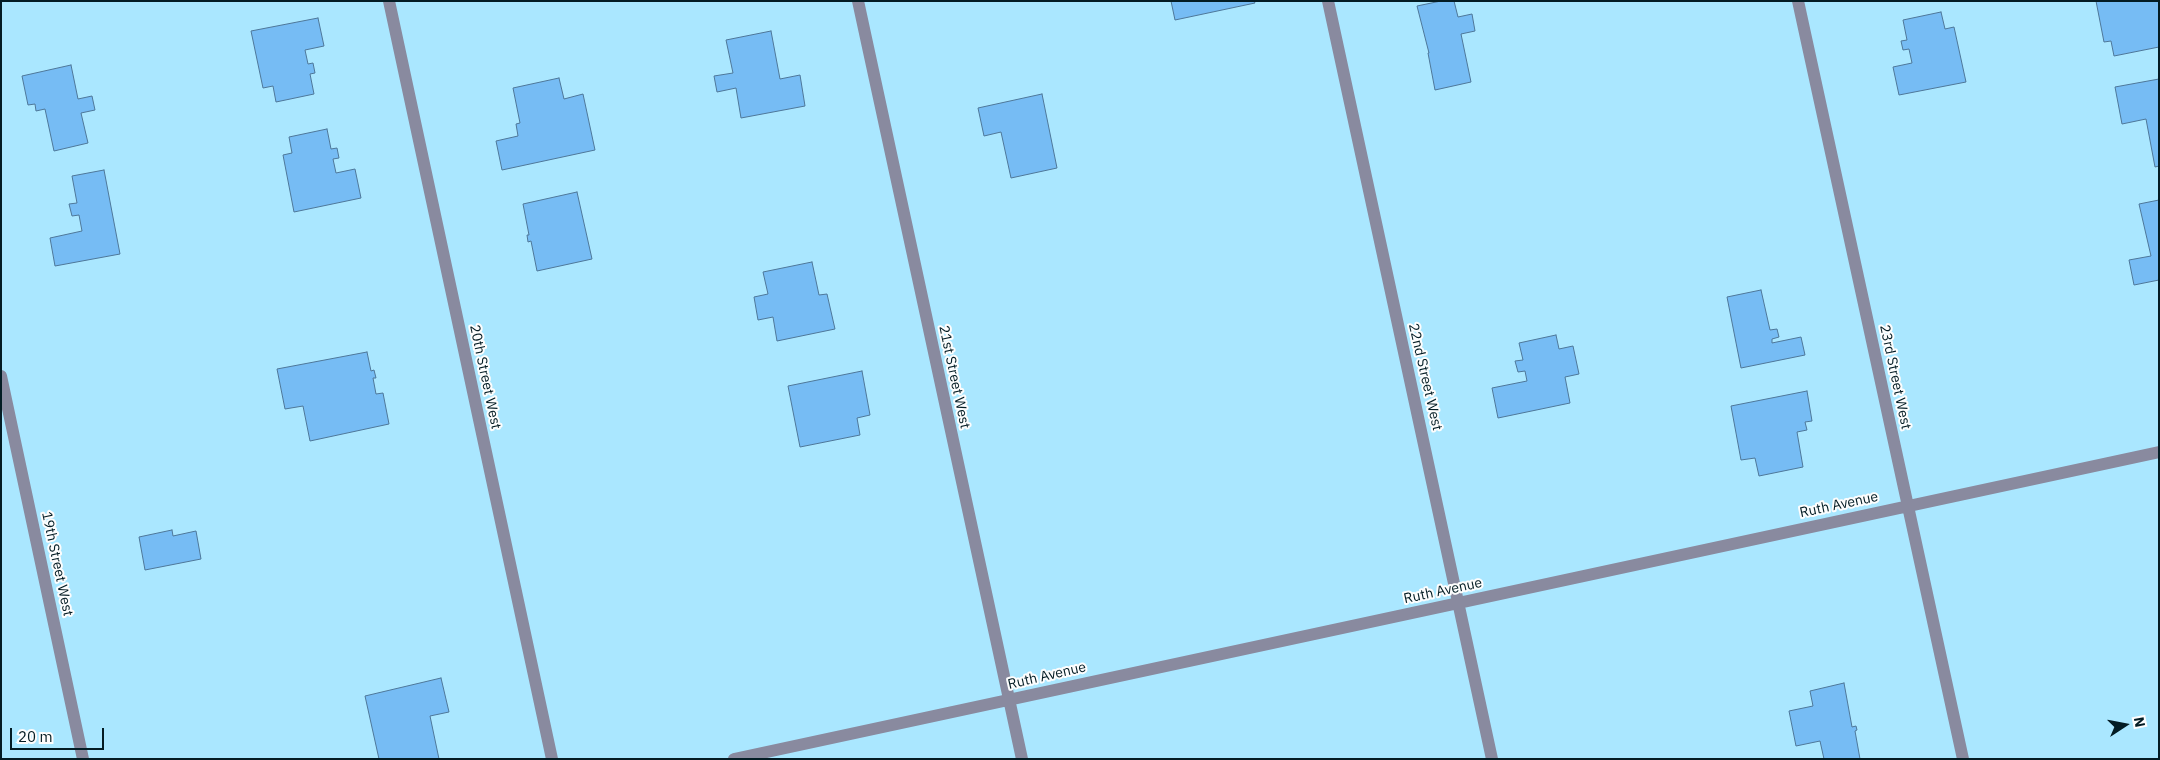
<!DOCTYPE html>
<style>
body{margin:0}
#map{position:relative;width:2160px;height:760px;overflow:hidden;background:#aae7ff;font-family:"IBM Plex Sans",sans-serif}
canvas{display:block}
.frame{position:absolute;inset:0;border:2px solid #031c24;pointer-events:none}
.north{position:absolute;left:2100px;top:700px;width:50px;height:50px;-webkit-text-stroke:4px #fdfdfd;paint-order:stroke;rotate:79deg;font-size:14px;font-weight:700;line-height:20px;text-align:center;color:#031c24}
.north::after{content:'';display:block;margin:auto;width:18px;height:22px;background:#031c24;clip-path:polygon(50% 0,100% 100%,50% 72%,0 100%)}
.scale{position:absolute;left:10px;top:728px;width:94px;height:22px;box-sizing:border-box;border:2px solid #031c24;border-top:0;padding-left:6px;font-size:15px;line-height:18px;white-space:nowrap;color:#031c24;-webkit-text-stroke:4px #fdfdfd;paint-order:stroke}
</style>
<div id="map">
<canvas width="2160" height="760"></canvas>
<div class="frame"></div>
<div class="north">N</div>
<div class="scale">20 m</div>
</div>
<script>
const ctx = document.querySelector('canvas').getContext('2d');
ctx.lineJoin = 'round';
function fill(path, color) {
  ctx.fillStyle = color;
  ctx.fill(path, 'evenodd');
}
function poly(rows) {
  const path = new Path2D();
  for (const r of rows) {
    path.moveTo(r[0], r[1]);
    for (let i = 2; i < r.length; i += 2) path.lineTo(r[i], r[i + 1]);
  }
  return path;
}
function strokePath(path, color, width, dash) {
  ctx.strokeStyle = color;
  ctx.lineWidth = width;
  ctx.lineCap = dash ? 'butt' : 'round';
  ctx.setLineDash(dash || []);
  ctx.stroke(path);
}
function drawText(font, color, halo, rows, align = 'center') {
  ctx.font = font + ' "IBM Plex Sans",sans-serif';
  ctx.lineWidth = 4;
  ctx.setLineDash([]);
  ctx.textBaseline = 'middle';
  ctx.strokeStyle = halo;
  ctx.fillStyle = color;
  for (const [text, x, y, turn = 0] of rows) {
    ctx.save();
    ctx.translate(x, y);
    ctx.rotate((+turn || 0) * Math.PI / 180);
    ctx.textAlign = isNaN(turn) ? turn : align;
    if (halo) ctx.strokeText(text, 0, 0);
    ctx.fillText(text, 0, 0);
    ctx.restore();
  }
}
const building = poly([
 [1171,1,1254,1,1255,3,1175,20,1171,1],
 [1441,1,1454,1,1458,17,1472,14,1475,31,1461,34,1471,82,1435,90,1428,53,1429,53,1417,6,1441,1],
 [2096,1,2159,1,2159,47,2114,56,2111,41,2104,42,2096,1],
 [1941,12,1945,29,1954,27,1966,82,1899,95,1893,67,1912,63,1909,49,1903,50,1901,41,1907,40,1903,20,1941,12],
 [318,18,324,46,305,50,308,64,313,63,315,73,310,74,314,94,276,102,273,86,263,88,251,31,318,18],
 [771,31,780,79,800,75,805,106,741,118,736,88,717,92,714,76,733,73,726,40,771,31],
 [71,65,78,99,92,96,95,110,81,113,88,143,54,151,45,109,36,111,35,104,28,105,22,76,71,65],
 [559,78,564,99,583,94,595,150,502,170,496,141,518,136,516,124,520,123,513,88,559,78],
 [2159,79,2159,166,2155,167,2146,119,2122,124,2115,87,2159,79],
 [1042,94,1057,168,1011,178,1001,132,984,136,978,108,1042,94],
 [327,129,331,149,337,148,339,158,333,159,336,173,355,169,361,198,294,212,283,155,292,153,289,137,327,129],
 [104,170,120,254,55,266,50,238,82,231,79,215,72,216,69,204,77,203,72,176,104,170],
 [577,192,592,259,537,271,531,241,528,242,527,235,529,235,523,204,577,192],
 [2159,200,2159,280,2134,285,2129,260,2151,256,2139,204,2159,200],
 [812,262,819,295,827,294,835,329,777,341,773,317,758,320,754,297,768,294,763,272,812,262],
 [1761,290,1770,330,1777,329,1779,337,1772,339,1772,343,1801,337,1805,355,1741,368,1727,297,1761,290],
 [1556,335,1559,349,1573,346,1579,374,1565,377,1570,403,1498,418,1492,388,1527,381,1525,371,1518,372,1515,361,1523,360,1519,343,1556,335],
 [367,352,371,371,374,370,376,378,373,378,376,394,383,393,389,424,310,441,303,406,285,409,277,369,367,352],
 [862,371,870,415,857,418,860,435,800,447,788,386,862,371],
 [1807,391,1812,421,1805,422,1807,430,1797,432,1803,467,1759,476,1755,458,1741,460,1731,406,1807,391],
 [172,530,173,536,196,531,201,559,145,570,139,537,172,530],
 [441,678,449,712,430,716,439,759,379,759,365,696,441,678],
 [1844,683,1852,727,1856,726,1857,730,1855,731,1860,759,1824,759,1820,741,1796,746,1789,711,1813,706,1810,691,1844,683]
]);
const minor = poly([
 [389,1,552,759],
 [858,1,1022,759],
 [1328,1,1492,759],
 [1798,1,1963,759],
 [1,376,83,759],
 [734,759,2159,452]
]);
const streetNames = [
 ["20th Street West",485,377,78],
 ["21st Street West",954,377,78],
 ["22nd Street West",1425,377,77],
 ["23rd Street West",1895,377,78],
 ["Ruth Avenue",1839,505,-12],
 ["19th Street West",57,564,78],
 ["Ruth Avenue",1443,591,-12],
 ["Ruth Avenue",1047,676,-13]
];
fill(building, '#76bcf4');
strokePath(building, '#4e7799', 1);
strokePath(minor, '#898a9f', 12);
drawText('14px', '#031c24', '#fdfdfd', streetNames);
</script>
